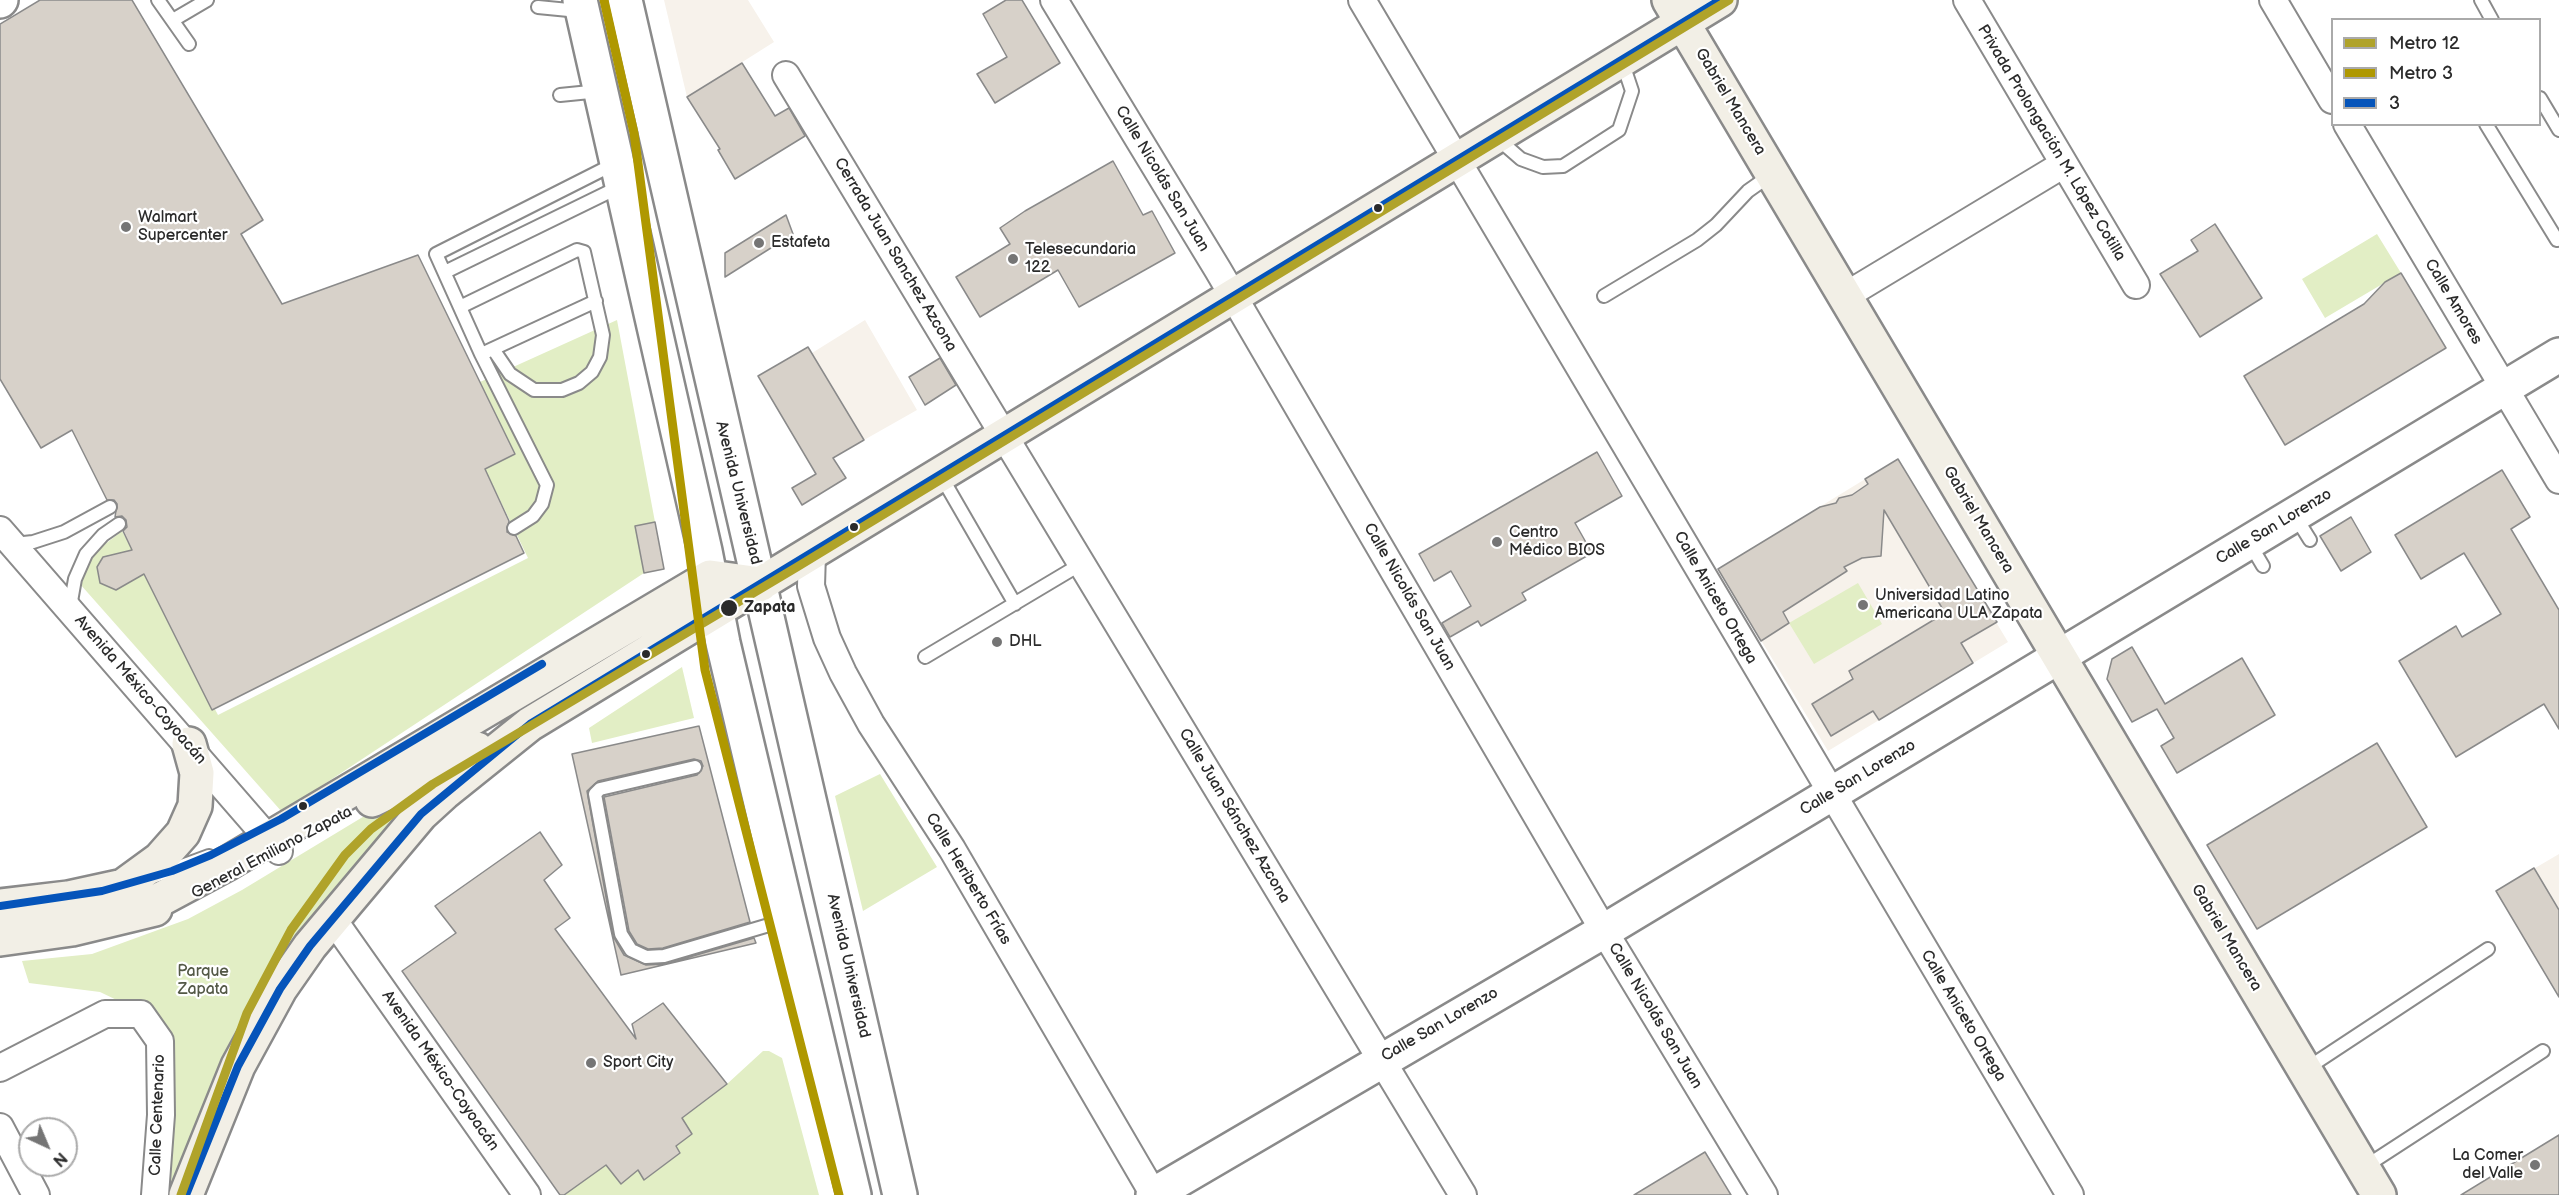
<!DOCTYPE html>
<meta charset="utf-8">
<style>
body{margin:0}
#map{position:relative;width:2559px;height:1195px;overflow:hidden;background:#fff;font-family:"Balsamiq Sans",sans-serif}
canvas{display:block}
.legend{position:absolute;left:2331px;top:18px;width:210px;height:108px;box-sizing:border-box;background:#fff;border:2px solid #aaa;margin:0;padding:8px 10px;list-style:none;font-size:18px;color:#2b2b2b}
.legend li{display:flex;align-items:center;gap:12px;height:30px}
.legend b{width:30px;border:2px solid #aaa}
.north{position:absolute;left:18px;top:1117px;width:60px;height:60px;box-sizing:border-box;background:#fff;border:2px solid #aaa;border-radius:50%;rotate:136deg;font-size:16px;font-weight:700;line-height:24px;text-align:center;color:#2b2b2b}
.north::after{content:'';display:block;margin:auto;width:21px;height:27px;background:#757575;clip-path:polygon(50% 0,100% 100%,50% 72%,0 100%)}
</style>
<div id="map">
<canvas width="2559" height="1195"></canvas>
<ul class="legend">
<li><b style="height:8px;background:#b0a32a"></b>Metro 12</li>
<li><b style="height:8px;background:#af9800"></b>Metro 3</li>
<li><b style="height:8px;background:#0554ba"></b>3</li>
</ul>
<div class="north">N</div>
</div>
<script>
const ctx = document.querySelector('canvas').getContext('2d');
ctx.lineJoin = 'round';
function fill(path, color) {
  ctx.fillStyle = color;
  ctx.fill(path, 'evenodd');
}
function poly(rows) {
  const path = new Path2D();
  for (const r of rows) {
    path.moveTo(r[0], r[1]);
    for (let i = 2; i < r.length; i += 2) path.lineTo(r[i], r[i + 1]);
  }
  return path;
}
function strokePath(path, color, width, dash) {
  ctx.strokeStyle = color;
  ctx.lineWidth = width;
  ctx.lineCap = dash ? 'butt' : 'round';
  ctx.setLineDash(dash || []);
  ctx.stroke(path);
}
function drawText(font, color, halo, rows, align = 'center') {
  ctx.font = font + ' "Balsamiq Sans",sans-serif';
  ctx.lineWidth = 4.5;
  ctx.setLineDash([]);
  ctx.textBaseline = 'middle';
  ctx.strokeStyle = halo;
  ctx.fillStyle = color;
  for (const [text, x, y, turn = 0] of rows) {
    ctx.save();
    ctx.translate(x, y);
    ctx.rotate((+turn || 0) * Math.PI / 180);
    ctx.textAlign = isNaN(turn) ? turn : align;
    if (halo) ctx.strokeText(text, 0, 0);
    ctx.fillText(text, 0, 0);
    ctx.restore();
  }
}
const built = poly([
 [664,0,748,0,774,42,687,97],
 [865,320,917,410,864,440,812,353],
 [1898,459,2008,642,1828,751,1718,569],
 [2559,854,2559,997,2496,891]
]);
const green = poly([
 [2377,234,2401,273,2325,318,2302,279],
 [617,320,655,522,644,573,282,812,80,584,95,552,122,531,218,715,528,558,485,469,515,454,480,382],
 [1858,583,1882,624,1814,664,1789,623],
 [682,667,694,718,592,743,589,728],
 [880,774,937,867,863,911,835,796],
 [419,783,283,964,173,1195,165,1195,146,1014,100,992,29,983,22,961,92,954,188,919,242,890],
 [763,1051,769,1051,782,1058,819,1195,564,1195,606,1165,638,1170,644,1180,680,1153,676,1146,692,1134,682,1118,727,1084]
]);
const building = poly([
 [40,0,132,0,263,220,241,234,282,304,418,255,515,454,485,469,509,521,507,532,516,536,524,553,212,710,144,574,116,590,100,583,97,567,103,557,132,550,123,531,127,527,126,520,122,516,115,517,117,504,114,500,107,500,72,430,41,448,0,379,0,24,40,0],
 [1006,0,1022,0,1060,63,995,103,977,74,1007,57,983,14,1006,0],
 [742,63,775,116,789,108,805,136,735,179,718,150,720,149,687,97,742,63],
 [1113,161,1143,215,1152,211,1175,253,1079,307,1058,270,980,317,956,277,1010,244,1000,228,1025,211,1113,161],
 [786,215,793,234,725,277,725,253,786,215],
 [2215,224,2262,298,2200,337,2160,274,2198,251,2191,240,2215,224],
 [2401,273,2446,348,2285,445,2244,376,2364,304,2385,282,2401,273],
 [808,347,864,440,833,458,846,478,802,505,792,488,816,474,758,376,808,347],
 [940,358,956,385,925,405,909,377,940,358],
 [1597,452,1622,496,1575,523,1592,553,1522,593,1526,600,1481,626,1478,621,1450,637,1442,623,1471,606,1451,571,1434,581,1419,554,1597,452],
 [1898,459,1997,622,1961,643,1973,663,1879,720,1873,711,1831,736,1812,704,1853,679,1849,671,1945,613,1884,510,1881,556,1862,558,1844,567,1847,571,1783,612,1789,623,1761,641,1718,569,1820,507,1836,503,1839,498,1852,495,1868,484,1865,479,1898,459],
 [2502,470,2530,517,2511,529,2559,610,2559,729,2544,704,2456,757,2399,661,2456,626,2462,637,2501,614,2464,553,2421,579,2395,535,2502,470],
 [2351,517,2371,552,2341,571,2320,536,2351,517],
 [655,522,664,569,644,573,635,526,655,522],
 [2132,647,2165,704,2242,658,2275,715,2177,773,2161,746,2174,738,2157,709,2132,722,2107,679,2112,659,2132,647],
 [699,726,750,922,663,948,648,949,637,944,629,931,604,797,697,775,703,766,701,761,694,759,598,781,587,791,613,936,624,955,646,965,666,964,754,938,756,943,621,975,572,754,699,726],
 [2377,743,2427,827,2257,929,2207,845,2377,743],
 [540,832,562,865,544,880,570,918,555,929,636,1039,632,1024,663,1003,727,1084,682,1118,692,1134,676,1146,680,1153,644,1180,638,1170,621,1184,606,1165,564,1195,560,1195,402,971,456,933,435,906,540,832],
 [2534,868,2559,910,2559,997,2496,891,2534,868],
 [2559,1135,2559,1195,2461,1195,2559,1135],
 [1705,1152,1731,1195,1634,1195,1705,1152]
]);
const lane = poly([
 [158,0,189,44],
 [2481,0,2492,20],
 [538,7,579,11],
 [173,20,207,0],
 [560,95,600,91],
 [2540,98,2559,130],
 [2486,124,2557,240,2559,238],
 [1498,139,1521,159,1543,167,1563,166,1619,130,1632,91,1622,61],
 [445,272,619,187],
 [1604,296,1697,240,1716,225,1748,191,1772,174],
 [460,307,577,250,584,252,603,335,600,357,592,372,579,383,562,390,534,390,510,374,493,349],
 [486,352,596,301],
 [941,476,1015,604],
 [2295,516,2310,540],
 [514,528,533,516,542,504,547,485,481,354,436,254,614,164],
 [14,544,33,542,64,532,110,507],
 [2250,544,2263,566],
 [70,607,75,579,86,554,103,535,119,524],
 [925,657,1081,564],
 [695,767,600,789,595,794,621,934,631,950,646,957,664,956,786,920],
 [155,876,209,856],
 [2306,1069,2488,949],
 [2363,1168,2543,1051]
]);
const street = poly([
 [1054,0,1218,270,1604,931,1764,1195],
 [1362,0,2070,1195],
 [1967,0,2136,285],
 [2273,0,2332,100],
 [786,75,1463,1195],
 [2347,124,2559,480],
 [1845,296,2064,164],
 [0,530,279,851],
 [812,553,811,586,827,638,843,673,871,724,952,849,1154,1195],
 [332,918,527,1195],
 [0,1068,105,1014,141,1014,160,1041,161,1115,155,1195],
 [0,1127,36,1195]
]);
const secondary = poly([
 [580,0,705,551,723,643,854,1195],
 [625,0,900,1195],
 [0,1,1,0],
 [1153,1195,1604,931,2559,355]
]);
const primary = poly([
 [1669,0,2379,1195],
 [372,800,477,749],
 [0,906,68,898,123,886,160,859,183,833,195,806,197,773,189,744],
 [133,914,228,863,710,577,761,584],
 [0,939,72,929,155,909],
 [186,1195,238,1066,280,989,310,946,421,814,444,793,530,724,1720,0]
]);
const bus1 = poly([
 [0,906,102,891,172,871,211,855,281,819,542,664],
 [186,1195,238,1066,280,989,310,946,421,814,530,724,1720,0]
]);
const metro1 = poly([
 [181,1195,247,1013,291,930,345,855,371,829,433,784,797,567,1729,0]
]);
const metro2 = poly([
 [604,0,634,133,705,670,839,1195]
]);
const markers = [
 [1378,208,5,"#2b2b2b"],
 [126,227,6,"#757575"],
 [759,243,6,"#757575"],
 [1013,259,6,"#757575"],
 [854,527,5,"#2b2b2b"],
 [1497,542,6,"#757575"],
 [1863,605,6,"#757575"],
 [729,608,9,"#2b2b2b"],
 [997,642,6,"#757575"],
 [646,654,5,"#2b2b2b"],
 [303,806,5,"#2b2b2b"],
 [591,1063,6,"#757575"],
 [2535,1165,6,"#757575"]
];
const streetNames = [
 ["Gabriel Mancera",1730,102,59],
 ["Privada Prolongación M. López Cotilla",2051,143,59],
 ["Calle Nicolás San Juan",1162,179,59],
 ["Cerrada Juan Sanchez Azcona",895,255,59],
 ["Calle Amores",2453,302,59],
 ["Avenida Universidad",738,493,76],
 ["Gabriel Mancera",1978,520,59],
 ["Calle San Lorenzo",2274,527,-31],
 ["Calle Nicolás San Juan",1409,597,60],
 ["Calle Aniceto Ortega",1715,598,60],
 ["Avenida México-Coyoacán",140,690,49],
 ["Calle San Lorenzo",1858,778,-31],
 ["Calle Juan Sánchez Azcona",1234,816,59],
 ["General Emiliano Zapata",272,853,-28],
 ["Calle Heriberto Frías",968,879,59],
 ["Gabriel Mancera",2226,938,59],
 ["Avenida Universidad",848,966,77],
 ["Calle Nicolás San Juan",1655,1016,59],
 ["Calle Aniceto Ortega",1963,1016,59],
 ["Calle San Lorenzo",1440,1025,-30],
 ["Avenida México-Coyoacán",440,1071,55],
 ["Calle Centenario",158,1115,-88]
];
const poiNames = [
 ["Walmart",138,218],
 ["Supercenter",138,236],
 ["Estafeta",771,243],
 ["Telesecundaria",1025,250],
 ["122",1025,268],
 ["Centro",1509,533],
 ["Médico BIOS",1509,551],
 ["Universidad Latino",1875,596],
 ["Americana ULA Zapata",1875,614],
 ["DHL",1009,642],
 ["Sport City",603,1063],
 ["La Comer",2523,1156,"right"],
 ["del Valle",2523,1174,"right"]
];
const stopNames = [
 ["Zapata",744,608]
];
const parkNames = [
 ["Parque",203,972],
 ["Zapata",203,990]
];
fill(built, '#f7f2eb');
fill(green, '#e2eec5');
fill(building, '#d7d1c9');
strokePath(building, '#8a8a8a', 1.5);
strokePath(lane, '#8a8a8a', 16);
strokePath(street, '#8a8a8a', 30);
strokePath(secondary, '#8a8a8a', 38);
strokePath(primary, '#8a8a8a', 38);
strokePath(lane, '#fff', 12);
strokePath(street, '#fff', 26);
strokePath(secondary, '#fff', 33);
strokePath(primary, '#f2efe6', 33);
strokePath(bus1, '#0554ba', 8);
strokePath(metro1, '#b0a32a', 9);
strokePath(metro2, '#af9800', 9);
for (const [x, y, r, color] of markers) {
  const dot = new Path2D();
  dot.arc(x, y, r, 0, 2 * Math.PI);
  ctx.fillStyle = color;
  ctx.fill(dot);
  strokePath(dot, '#fff', 2);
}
drawText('16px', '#2b2b2b', '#fff', streetNames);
drawText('16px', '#2b2b2b', '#fff', poiNames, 'left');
drawText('bold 16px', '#2b2b2b', '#fff', stopNames, 'left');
drawText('16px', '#535846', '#fff', parkNames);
</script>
